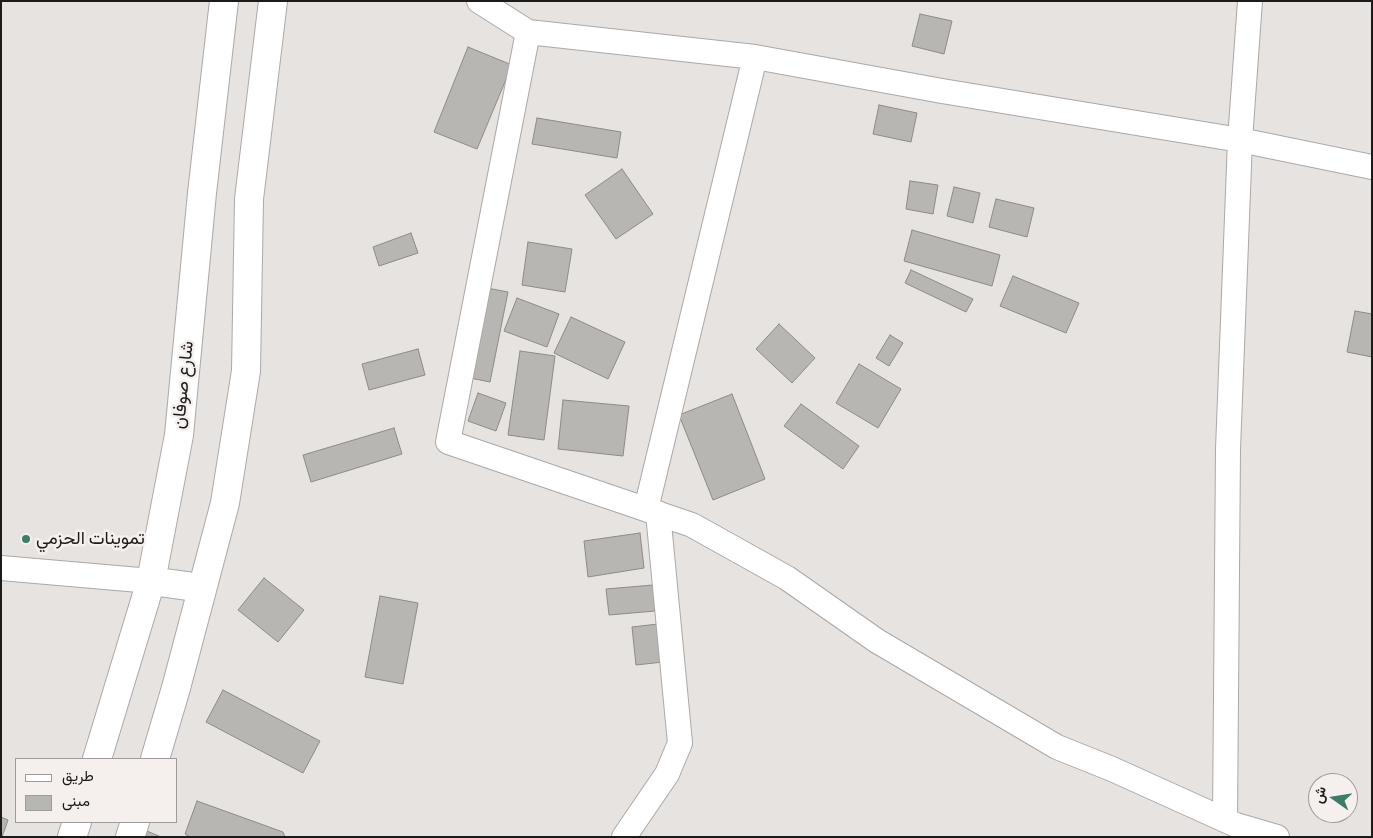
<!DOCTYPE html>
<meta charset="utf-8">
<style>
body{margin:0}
#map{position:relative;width:1373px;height:838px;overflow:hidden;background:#e7e3e0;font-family:Cabin,Vazirmatn,sans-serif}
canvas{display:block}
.frame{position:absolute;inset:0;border:2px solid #1c1b1a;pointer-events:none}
.legend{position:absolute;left:15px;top:758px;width:162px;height:65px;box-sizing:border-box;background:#f5f0ee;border:1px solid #9e9b99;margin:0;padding:6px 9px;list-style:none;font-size:15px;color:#1c1b1a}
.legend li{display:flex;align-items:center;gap:10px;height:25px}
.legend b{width:25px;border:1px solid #9e9b99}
.north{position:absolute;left:1308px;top:773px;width:50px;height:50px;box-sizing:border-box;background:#f5f0ee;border:1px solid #9e9b99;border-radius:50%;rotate:283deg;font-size:14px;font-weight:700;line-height:20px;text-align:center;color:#1c1b1a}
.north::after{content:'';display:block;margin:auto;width:18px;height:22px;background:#3d7c69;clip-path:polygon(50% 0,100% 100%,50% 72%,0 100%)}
</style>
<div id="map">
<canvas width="1373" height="838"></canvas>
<div class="frame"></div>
<ul class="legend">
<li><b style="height:6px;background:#fff"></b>طريق</li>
<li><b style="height:14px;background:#b8b6b2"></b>مبنى</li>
</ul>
<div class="north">ش</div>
</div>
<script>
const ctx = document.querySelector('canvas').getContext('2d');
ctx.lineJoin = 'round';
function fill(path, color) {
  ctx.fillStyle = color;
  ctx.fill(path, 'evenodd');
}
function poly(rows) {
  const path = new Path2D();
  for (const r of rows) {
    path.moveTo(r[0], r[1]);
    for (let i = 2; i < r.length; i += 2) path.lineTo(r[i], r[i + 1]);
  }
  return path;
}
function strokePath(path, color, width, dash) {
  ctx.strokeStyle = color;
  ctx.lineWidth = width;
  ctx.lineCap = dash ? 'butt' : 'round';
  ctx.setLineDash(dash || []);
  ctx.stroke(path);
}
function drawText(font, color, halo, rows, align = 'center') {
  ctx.font = font + ' Cabin,Vazirmatn,sans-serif';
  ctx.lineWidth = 5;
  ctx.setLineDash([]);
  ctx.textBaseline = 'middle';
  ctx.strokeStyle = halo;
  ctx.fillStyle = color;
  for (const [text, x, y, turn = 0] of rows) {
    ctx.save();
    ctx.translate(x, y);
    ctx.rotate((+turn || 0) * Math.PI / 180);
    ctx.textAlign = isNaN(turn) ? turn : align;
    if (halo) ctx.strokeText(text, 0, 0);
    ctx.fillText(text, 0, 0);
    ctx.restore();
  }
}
const building = poly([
 [920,14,952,21,944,54,912,46,920,14],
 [468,47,512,65,477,149,434,132,468,47],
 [879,105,917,113,911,142,873,134,879,105],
 [537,118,621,132,617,158,532,144,537,118],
 [622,169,653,214,616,239,585,195,622,169],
 [910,181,938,185,933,214,906,209,910,181],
 [954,187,980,193,973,223,947,216,954,187],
 [996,199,1034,208,1027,237,989,227,996,199],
 [912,230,1000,255,992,286,904,261,912,230],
 [411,233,418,253,379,266,373,247,411,233],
 [528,242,572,249,565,292,522,285,528,242],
 [911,270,973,299,966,312,905,283,911,270],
 [1013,276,1079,303,1066,333,1000,306,1013,276],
 [487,288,508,292,490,382,470,378,487,288],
 [517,298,559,314,547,347,504,331,517,298],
 [1355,311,1372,314,1372,357,1347,352,1355,311],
 [571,317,625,342,608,379,554,353,571,317],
 [779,324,815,358,792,383,756,349,779,324],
 [890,335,903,343,889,366,876,358,890,335],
 [418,349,425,375,369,390,362,364,418,349],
 [520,351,555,356,544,440,508,435,520,351],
 [859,364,901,389,878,428,836,403,859,364],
 [478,393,506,403,496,431,468,421,478,393],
 [732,394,765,479,713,500,679,415,732,394],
 [563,400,629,406,623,456,558,449,563,400],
 [801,404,859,446,843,469,784,426,801,404],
 [394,428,402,454,311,482,303,455,394,428],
 [640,533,644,568,588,577,584,541,640,533],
 [264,578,304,610,278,642,238,610,264,578],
 [653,585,655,611,609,615,606,589,653,585],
 [380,596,418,603,403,684,365,677,380,596],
 [658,624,663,662,636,665,632,627,658,624],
 [223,690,320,741,303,773,206,722,223,690],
 [197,801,283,832,285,837,190,837,185,834,197,801],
 [1,817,8,820,2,837,1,837,1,817],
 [147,831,161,837,145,837,147,831]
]);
const street = poly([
 [479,1,528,32,448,442,692,525,787,578,877,641,1057,747,1112,769,1236,825,1277,837],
 [1250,1,1240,140,1372,167],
 [528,32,755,57],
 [646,509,755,57,942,91,1240,140,1228,449,1225,820],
 [1,568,151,581],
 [624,837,667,774,680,743,658,513]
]);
const secondary = poly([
 [151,581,202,588],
 [97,759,151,581,179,435,202,193,224,1],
 [155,759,176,688,225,503,246,371,249,199,273,1],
 [72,837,77,822],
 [130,837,135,822]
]);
const markers = [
 [26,539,5,"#3d7c69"]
];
const streetNames = [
 ["شارع صوفان",183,385,-84]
];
const poiNames = [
 ["تموينات الحزمي",36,539]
];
fill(building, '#b8b6b2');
strokePath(building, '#8d8a87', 1);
strokePath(street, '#aca8a6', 26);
strokePath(secondary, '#aca8a6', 30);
strokePath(street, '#fff', 24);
strokePath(secondary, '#fff', 28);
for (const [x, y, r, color] of markers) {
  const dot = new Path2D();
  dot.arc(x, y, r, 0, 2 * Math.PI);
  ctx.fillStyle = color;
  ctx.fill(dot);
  strokePath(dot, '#f5f0ee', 2);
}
drawText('18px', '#1c1b1a', '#f5f0ee', streetNames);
drawText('18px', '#1c1b1a', '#f5f0ee', poiNames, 'left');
</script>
